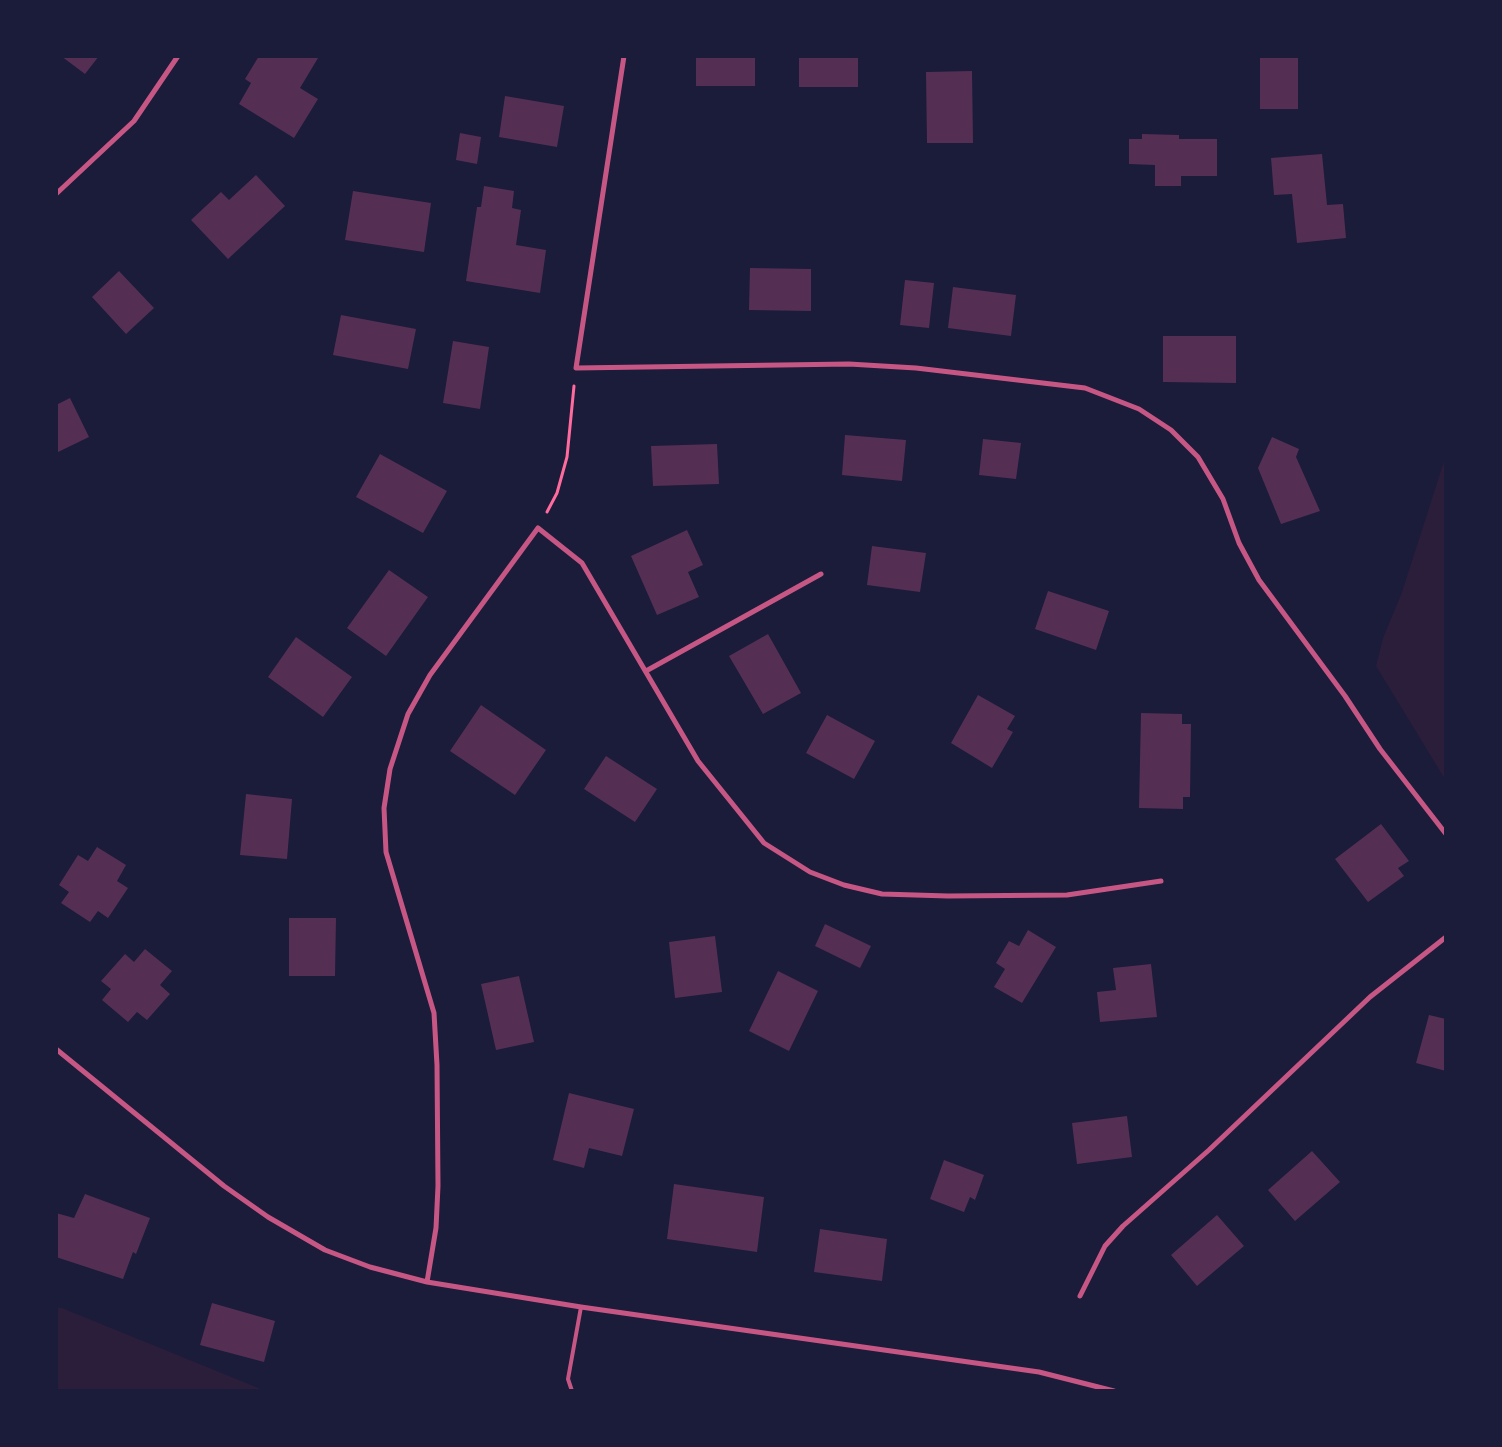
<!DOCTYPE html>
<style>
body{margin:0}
#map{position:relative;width:1502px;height:1447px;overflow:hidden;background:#1b1b3a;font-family:Raleway,sans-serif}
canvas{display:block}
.frame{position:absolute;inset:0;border:58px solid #1b1b3a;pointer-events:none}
</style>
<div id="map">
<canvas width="1502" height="1447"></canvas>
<div class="frame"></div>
</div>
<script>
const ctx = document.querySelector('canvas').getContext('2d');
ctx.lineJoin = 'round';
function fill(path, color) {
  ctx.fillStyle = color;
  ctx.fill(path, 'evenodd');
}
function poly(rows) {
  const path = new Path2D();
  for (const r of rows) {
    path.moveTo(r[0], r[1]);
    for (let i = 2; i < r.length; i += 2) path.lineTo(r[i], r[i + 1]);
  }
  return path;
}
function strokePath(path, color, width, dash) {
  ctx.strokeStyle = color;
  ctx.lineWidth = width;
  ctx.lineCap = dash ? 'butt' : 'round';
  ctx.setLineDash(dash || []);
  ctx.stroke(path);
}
const green = poly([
 [1446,455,1446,781,1376,666,1383,638,1402,592],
 [56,1308,62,1308,266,1391,56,1391]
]);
const building = poly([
 [61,56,99,56,85,74],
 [259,56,318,58,300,88,318,99,294,138,239,104,251,83,245,79],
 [696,56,755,56,755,86,696,86],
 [799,56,858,56,858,87,799,87],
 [1260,56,1298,56,1298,109,1260,109],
 [972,71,973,143,927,143,926,72],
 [505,96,564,106,557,147,499,137],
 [460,133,481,137,477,164,456,160],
 [1142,134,1179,135,1179,139,1217,139,1217,176,1181,176,1181,186,1155,186,1155,165,1129,164,1129,139,1142,139],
 [1322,154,1327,205,1343,204,1346,238,1297,243,1292,194,1274,195,1271,158],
 [256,175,285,206,228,259,191,220,221,192,229,200],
 [484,186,514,191,512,208,521,210,516,245,546,250,540,293,466,281,477,207,481,207],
 [353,191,431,203,424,252,345,240],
 [750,268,811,269,811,311,749,310],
 [119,271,154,308,126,334,92,297],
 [905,280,934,283,929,328,900,325],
 [953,287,1016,295,1011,336,948,328],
 [341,315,416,329,408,369,333,355],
 [1163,336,1236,336,1236,383,1163,382],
 [453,341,489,347,480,409,443,403],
 [70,398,89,437,56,453,56,405],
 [845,435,906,440,902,481,842,475],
 [1272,437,1299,449,1296,457,1320,511,1281,524,1258,468],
 [983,439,1021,443,1016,479,979,475],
 [717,444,719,484,653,486,651,446],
 [380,454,447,491,423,533,356,497],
 [687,530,703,565,688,572,699,597,657,615,631,556],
 [872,546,926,553,920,592,867,585],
 [389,570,428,597,386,656,347,628],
 [1048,591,1109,611,1096,650,1035,629],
 [768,634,801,693,763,714,729,656],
 [296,637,352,677,323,717,268,677],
 [978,695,1015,716,1007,729,1013,732,992,768,951,743],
 [481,705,546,750,515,795,450,751],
 [1141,713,1182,714,1182,724,1191,724,1190,797,1183,797,1183,809,1139,808],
 [827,715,875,741,854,779,806,753],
 [606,756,657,789,635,822,584,789],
 [246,794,292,799,287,859,240,855],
 [1381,824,1409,861,1398,868,1404,876,1368,902,1335,859],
 [97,847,126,865,117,881,128,888,108,918,98,911,90,922,61,903,69,892,59,885,78,855,88,861],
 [289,918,336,918,335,976,289,976],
 [825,924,871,946,860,968,815,946],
 [1028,930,1056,947,1022,1003,994,987,1005,969,996,963,1009,941,1019,946],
 [715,936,722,992,675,998,669,942],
 [145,949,172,971,160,985,170,994,147,1020,137,1012,128,1022,102,1000,111,989,101,981,125,954,134,962],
 [1151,964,1157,1017,1100,1022,1097,992,1116,990,1113,968],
 [778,971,818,991,789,1051,749,1031],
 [519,976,534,1042,496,1050,481,984],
 [1429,1015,1446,1019,1446,1071,1416,1063],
 [569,1093,634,1109,622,1156,589,1148,584,1168,553,1160],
 [1127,1116,1132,1157,1077,1164,1072,1123],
 [1312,1151,1340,1182,1295,1221,1268,1190],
 [944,1160,984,1175,975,1200,970,1197,964,1212,930,1199],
 [674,1184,764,1197,757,1252,667,1239],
 [85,1194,150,1218,136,1254,133,1252,123,1279,56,1257,56,1213,74,1218],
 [1217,1215,1244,1246,1197,1286,1171,1255],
 [820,1229,887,1239,882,1281,814,1272],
 [212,1303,275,1321,264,1362,200,1345]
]);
const path = poly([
 [547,512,557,493,567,457,574,386]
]);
const service = poly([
 [572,1391,568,1379,581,1307]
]);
const minor = poly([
 [624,56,576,368,849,364,916,368,1085,388,1139,409,1171,430,1198,457,1223,499,1239,543,1259,580,1345,696,1380,749,1446,834],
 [56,194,134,121,178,56],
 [646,671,821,574],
 [56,1049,224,1186,268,1217,325,1250,370,1267,427,1282,581,1307,1039,1372,1114,1391],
 [427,1282,436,1228,438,1186,437,1065,434,1013,386,852,384,808,390,769,408,714,430,675,538,528,582,563,698,761,764,843,810,872,844,885,882,894,948,896,1067,895,1161,881],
 [1080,1296,1105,1246,1123,1226,1209,1150,1370,997,1446,937]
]);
fill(green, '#2a1e3b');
fill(building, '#542f53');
strokePath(path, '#ff6b9d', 3);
strokePath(service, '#c65784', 4);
strokePath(minor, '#c65784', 5);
</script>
